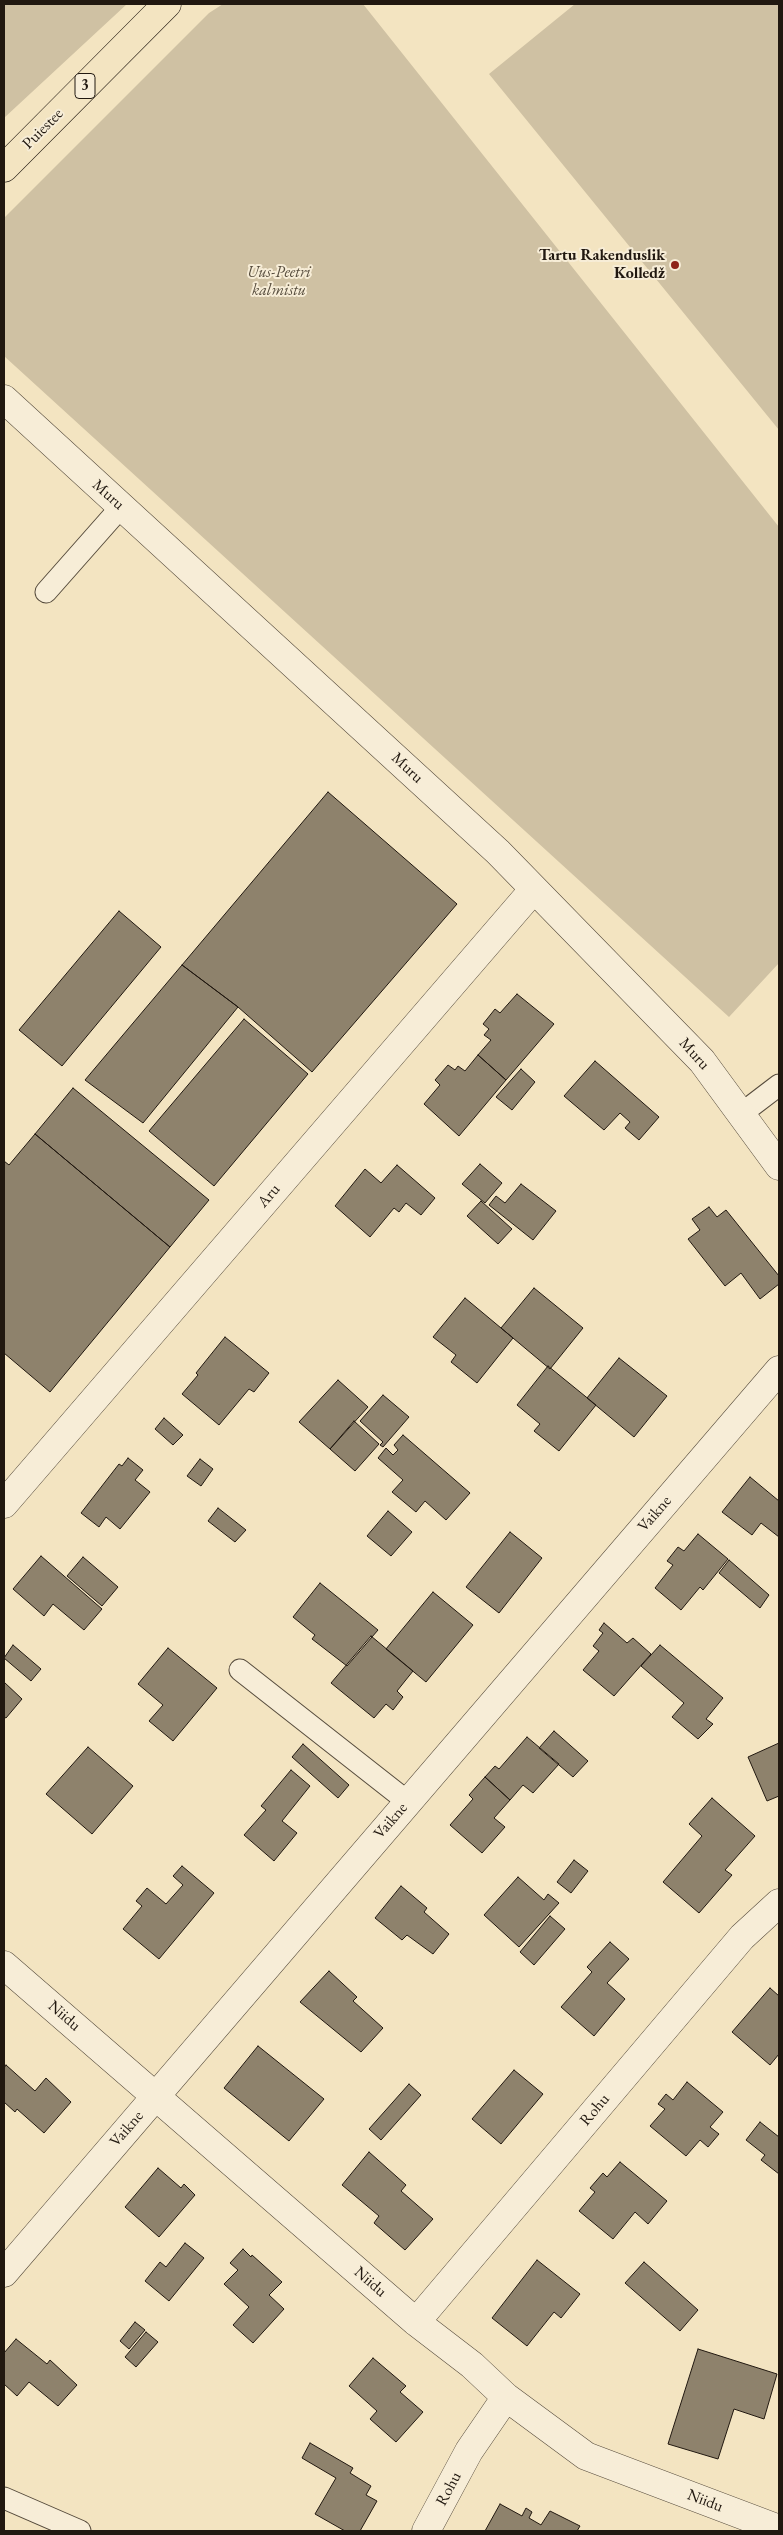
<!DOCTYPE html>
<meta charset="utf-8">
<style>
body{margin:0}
#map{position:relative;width:783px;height:2535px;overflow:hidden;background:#f3e4c1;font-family:"EB Garamond",serif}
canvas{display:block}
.frame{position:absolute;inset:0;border:5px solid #211810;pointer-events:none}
</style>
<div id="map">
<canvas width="783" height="2535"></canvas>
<div class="frame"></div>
</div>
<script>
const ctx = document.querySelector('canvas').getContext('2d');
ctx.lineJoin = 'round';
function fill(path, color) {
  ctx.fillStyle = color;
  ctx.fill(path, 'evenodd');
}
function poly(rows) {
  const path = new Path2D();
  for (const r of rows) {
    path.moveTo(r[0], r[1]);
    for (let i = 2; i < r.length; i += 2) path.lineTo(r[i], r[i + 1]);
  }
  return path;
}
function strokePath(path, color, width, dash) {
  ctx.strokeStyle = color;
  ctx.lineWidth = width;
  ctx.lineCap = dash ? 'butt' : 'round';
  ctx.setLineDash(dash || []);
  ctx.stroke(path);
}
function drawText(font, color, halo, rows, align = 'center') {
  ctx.font = font + ' "EB Garamond",serif';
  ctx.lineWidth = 4;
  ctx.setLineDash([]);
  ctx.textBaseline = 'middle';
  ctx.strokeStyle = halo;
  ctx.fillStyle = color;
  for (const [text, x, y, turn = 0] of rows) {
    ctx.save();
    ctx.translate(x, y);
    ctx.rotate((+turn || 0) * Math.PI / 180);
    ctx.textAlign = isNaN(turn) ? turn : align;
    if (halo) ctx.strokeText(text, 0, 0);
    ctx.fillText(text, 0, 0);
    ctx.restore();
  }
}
const green = poly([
 [4,4,127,4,4,118],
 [223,4,363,4,779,527,779,963,729,1017,4,356,4,218,209,13],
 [575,4,779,4,779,430,489,74]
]);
const building = poly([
 [328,792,457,904,312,1072,238,1007,182,965,328,792],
 [119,911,161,947,62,1066,19,1030,119,911],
 [182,965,238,1007,143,1123,85,1080,182,965],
 [517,994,554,1024,506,1080,478,1055,491,1040,484,1035,489,1029,483,1024,495,1009,500,1013,517,994],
 [244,1019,308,1074,214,1186,149,1131,244,1019],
 [478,1055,506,1080,459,1136,424,1104,440,1085,435,1080,448,1065,455,1070,458,1066,465,1071,478,1055],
 [595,1061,659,1117,639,1140,625,1128,630,1122,620,1113,604,1130,564,1096,595,1061],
 [521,1069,535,1082,512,1110,496,1097,521,1069],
 [73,1088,209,1200,170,1247,35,1134,73,1088],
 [35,1134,170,1247,50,1392,4,1353,4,1161,9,1165,35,1134],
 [480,1164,502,1183,485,1203,462,1184,480,1164],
 [397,1165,435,1198,421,1215,406,1203,399,1212,394,1208,370,1237,335,1206,365,1169,381,1183,397,1165],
 [521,1184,556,1211,533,1240,489,1205,496,1196,505,1203,521,1184],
 [481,1201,512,1229,498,1244,467,1216,481,1201],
 [709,1207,717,1217,726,1210,779,1276,779,1284,760,1299,741,1273,725,1286,688,1239,700,1230,692,1219,709,1207],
 [534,1288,583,1328,550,1369,501,1328,534,1288],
 [465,1298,513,1338,477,1383,451,1362,456,1355,433,1337,465,1298],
 [225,1337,269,1373,254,1392,249,1389,219,1425,182,1394,198,1375,196,1373,225,1337],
 [619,1358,667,1396,634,1437,587,1398,619,1358],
 [548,1366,596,1405,559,1451,534,1431,540,1424,517,1405,548,1366],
 [338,1380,368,1407,330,1449,299,1422,338,1380],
 [383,1395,409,1417,383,1447,380,1445,383,1442,360,1421,383,1395],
 [164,1418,183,1435,173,1445,155,1429,164,1418],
 [354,1421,379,1444,355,1471,330,1449,354,1421],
 [403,1435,470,1493,446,1520,425,1501,416,1512,392,1492,403,1480,378,1458,386,1448,393,1455,398,1450,394,1445,403,1435],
 [128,1458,143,1470,135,1480,150,1492,120,1529,106,1517,99,1527,81,1513,119,1464,122,1466,128,1458],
 [200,1459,213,1469,201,1486,187,1476,200,1459],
 [750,1477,779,1501,779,1537,761,1523,752,1535,722,1512,750,1477],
 [218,1508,246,1530,235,1542,208,1521,218,1508],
 [388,1511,412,1532,391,1556,367,1536,388,1511],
 [510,1532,542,1558,499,1613,466,1587,510,1532],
 [698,1534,728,1559,703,1590,700,1587,681,1610,655,1588,673,1565,667,1561,678,1547,684,1551,698,1534],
 [41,1556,102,1609,84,1630,53,1604,44,1616,13,1589,41,1556],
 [83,1557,118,1587,102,1606,67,1576,83,1557],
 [729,1560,769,1595,760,1608,719,1573,729,1560],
 [320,1583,378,1630,347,1666,312,1639,315,1635,293,1617,320,1583],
 [433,1592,473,1625,426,1682,386,1649,433,1592],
 [604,1623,627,1643,633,1638,651,1654,614,1696,583,1670,599,1651,593,1646,603,1633,599,1630,604,1623],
 [371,1636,413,1671,397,1691,403,1697,393,1710,386,1704,374,1718,331,1683,371,1636],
 [13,1645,41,1669,31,1681,4,1658,13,1645],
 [660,1645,723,1698,706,1719,713,1724,698,1739,672,1717,684,1703,641,1666,660,1645],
 [168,1648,217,1688,173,1741,149,1721,163,1705,138,1684,168,1648],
 [4,1682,22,1699,6,1718,4,1717,4,1682],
 [554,1731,588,1761,573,1777,539,1748,554,1731],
 [527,1737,559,1764,533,1793,523,1785,510,1800,485,1777,495,1766,499,1769,527,1737],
 [779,1743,779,1796,767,1801,748,1757,779,1743],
 [303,1744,349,1785,338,1798,292,1757,303,1744],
 [88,1747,133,1786,92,1834,46,1794,88,1747],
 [291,1770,310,1786,282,1821,297,1833,274,1861,244,1835,266,1810,261,1806,291,1770],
 [485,1777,510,1800,494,1818,505,1827,482,1853,450,1825,473,1799,469,1795,485,1777],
 [712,1798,755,1836,725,1870,732,1875,699,1913,663,1882,702,1836,689,1824,712,1798],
 [574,1860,588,1871,571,1893,557,1882,574,1860],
 [182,1866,214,1893,159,1959,123,1929,142,1906,136,1901,147,1888,166,1904,183,1885,173,1876,182,1866],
 [518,1877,544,1900,548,1894,559,1903,519,1947,484,1915,518,1877],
 [401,1886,427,1908,424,1912,449,1934,433,1954,407,1935,402,1940,375,1918,401,1886],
 [550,1916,565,1929,534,1965,520,1952,550,1916],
 [610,1942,629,1959,607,1983,625,1999,594,2036,561,2007,592,1972,587,1967,610,1942],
 [329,1971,357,1997,353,2001,383,2028,361,2052,300,2002,329,1971],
 [770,1988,779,1996,779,2054,770,2065,732,2032,770,1988],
 [258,2046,324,2099,289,2141,224,2088,258,2046],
 [6,2065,35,2091,46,2078,71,2102,44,2133,17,2109,15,2112,4,2102,4,2068,6,2065],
 [514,2070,543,2094,501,2144,472,2119,514,2070],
 [687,2082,723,2112,710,2127,719,2134,708,2147,700,2140,686,2156,650,2126,665,2109,658,2104,666,2094,673,2100,687,2082],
 [409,2084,421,2095,381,2140,369,2129,409,2084],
 [760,2122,779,2137,779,2174,761,2160,765,2155,746,2140,760,2122],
 [369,2152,406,2185,401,2191,433,2219,405,2250,374,2223,379,2216,342,2185,369,2152],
 [620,2162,667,2201,648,2224,635,2212,613,2239,579,2211,595,2192,590,2188,603,2173,607,2177,620,2162],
 [158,2168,181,2188,184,2184,195,2195,159,2237,125,2207,158,2168],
 [185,2243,204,2258,169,2301,145,2281,160,2262,166,2267,185,2243],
 [243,2249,251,2257,252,2255,282,2282,269,2295,284,2309,253,2343,233,2325,249,2307,224,2284,238,2270,230,2263,243,2249],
 [537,2260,580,2294,561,2318,554,2312,527,2346,492,2318,537,2260],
 [644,2262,698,2310,680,2331,625,2283,644,2262],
 [135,2322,145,2330,129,2349,120,2341,135,2322],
 [146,2332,158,2342,136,2367,125,2357,146,2332],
 [16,2339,47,2364,50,2360,77,2385,58,2406,29,2382,17,2396,4,2384,4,2353,16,2339],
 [698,2349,777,2374,764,2419,734,2409,718,2459,668,2444,698,2349],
 [373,2358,406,2386,400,2392,423,2412,396,2442,370,2419,377,2411,349,2386,373,2358],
 [310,2443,353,2468,350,2473,371,2486,366,2495,377,2501,360,2531,345,2531,315,2514,336,2478,302,2458,310,2443],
 [500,2504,522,2516,526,2508,532,2512,529,2518,541,2525,550,2511,580,2526,577,2531,485,2531,500,2504]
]);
const lane = poly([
 [46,592,121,507],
 [741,1114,779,1085],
 [240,1670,408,1802],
 [4,2498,80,2531]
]);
const street = poly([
 [4,399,498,852,702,1061,779,1166],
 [4,1504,534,889],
 [4,1965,416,2322,472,2365,506,2397,586,2456,779,2529],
 [4,2273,779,1370],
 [416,2322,742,1937,779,1903],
 [426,2531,469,2451,506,2397]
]);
const highway = poly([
 [4,168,167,4]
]);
const markers = [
 [675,265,5,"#8f2418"]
];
const shields = [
 [85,86,20]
];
const shieldNames = [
 ["3",85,86]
];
const streetNames = [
 ["Puiestee",43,129,-45],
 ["Muru",108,495,42],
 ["Muru",407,768,43],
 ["Muru",694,1054,48],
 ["Aru",269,1196,-49],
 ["Vaikne",655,1514,-49],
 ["Vaikne",391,1821,-49],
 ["Niidu",64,2016,41],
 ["Rohu",595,2110,-50],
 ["Vaikne",127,2129,-49],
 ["Niidu",370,2282,41],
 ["Rohu",449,2489,-62],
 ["Niidu",705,2501,21]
];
const poiNames = [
 ["Tartu Rakenduslik",665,256],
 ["Kolledž",665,274]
];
const parkNames = [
 ["Uus-Peetri",279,273],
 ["kalmistu",279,291]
];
fill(green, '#cfc1a3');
fill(building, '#8e826c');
strokePath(building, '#211810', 1);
strokePath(lane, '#564b3c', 23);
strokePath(street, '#564b3c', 29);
strokePath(highway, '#211810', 29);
strokePath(lane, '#f7edd7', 21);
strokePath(street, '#f7edd7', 28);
strokePath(highway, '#f3e4c1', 28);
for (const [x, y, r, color] of markers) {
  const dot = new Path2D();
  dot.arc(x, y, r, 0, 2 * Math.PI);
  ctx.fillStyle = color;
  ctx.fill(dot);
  strokePath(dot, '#f7edd7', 2);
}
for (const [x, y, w] of shields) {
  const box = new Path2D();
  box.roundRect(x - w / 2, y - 12.5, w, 25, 4);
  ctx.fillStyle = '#f7edd7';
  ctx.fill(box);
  strokePath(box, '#211810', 1);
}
drawText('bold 15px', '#211810', null, shieldNames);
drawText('16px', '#211810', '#f7edd7', streetNames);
drawText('bold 16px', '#211810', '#f7edd7', poiNames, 'right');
drawText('italic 16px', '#554b3c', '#f7edd7', parkNames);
</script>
